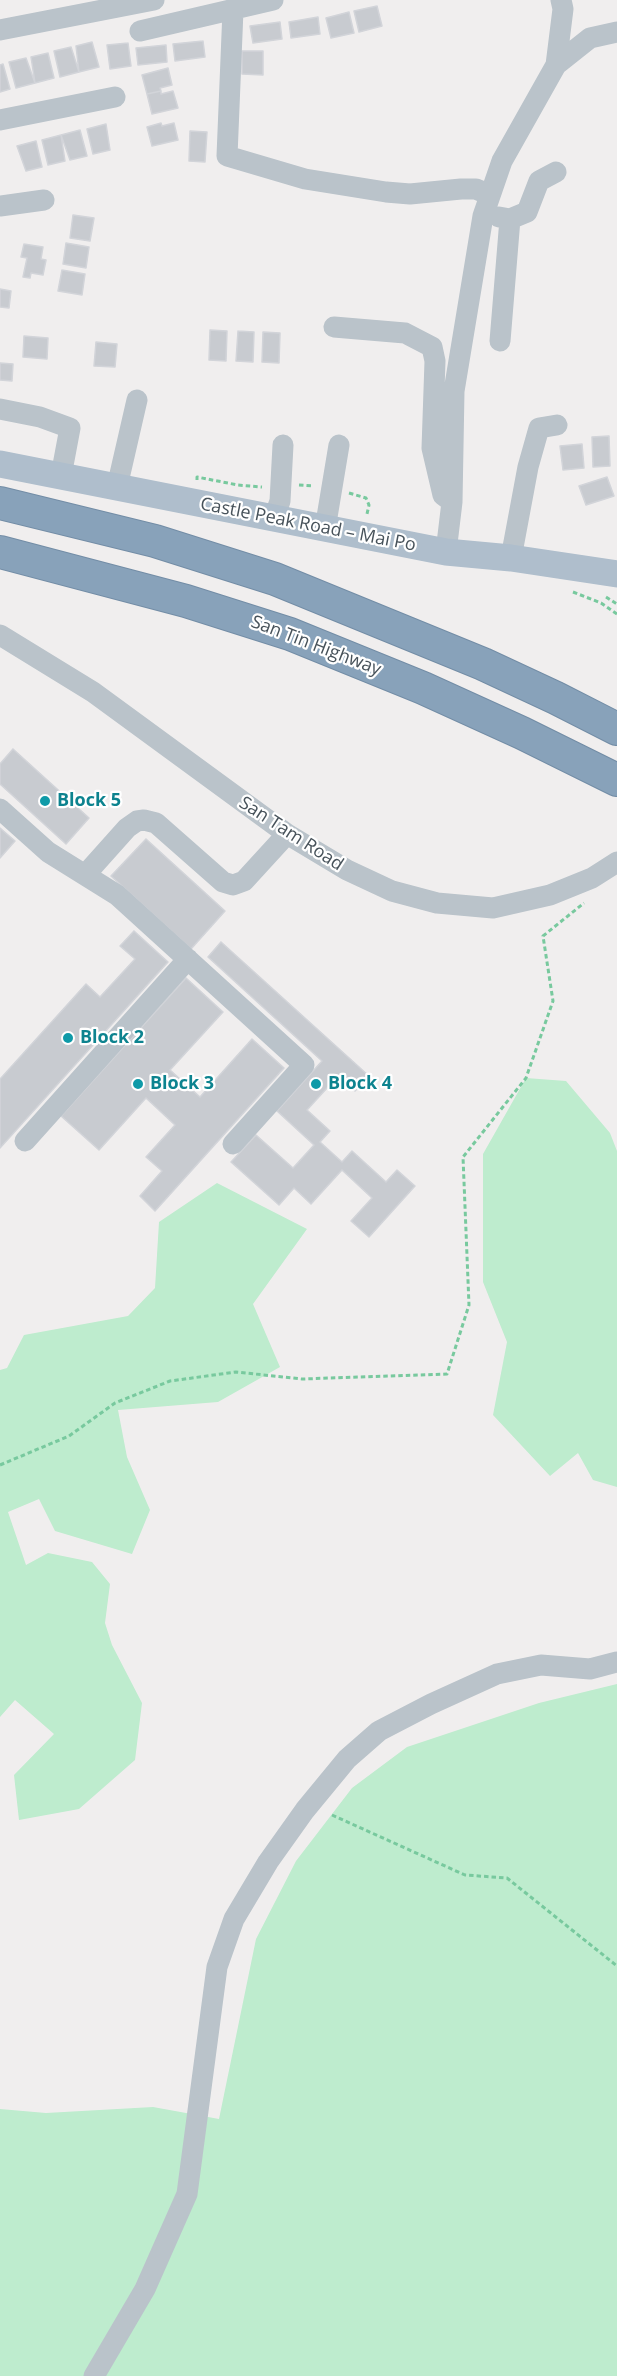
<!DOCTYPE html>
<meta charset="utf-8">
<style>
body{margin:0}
canvas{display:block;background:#f0eeee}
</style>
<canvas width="617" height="2376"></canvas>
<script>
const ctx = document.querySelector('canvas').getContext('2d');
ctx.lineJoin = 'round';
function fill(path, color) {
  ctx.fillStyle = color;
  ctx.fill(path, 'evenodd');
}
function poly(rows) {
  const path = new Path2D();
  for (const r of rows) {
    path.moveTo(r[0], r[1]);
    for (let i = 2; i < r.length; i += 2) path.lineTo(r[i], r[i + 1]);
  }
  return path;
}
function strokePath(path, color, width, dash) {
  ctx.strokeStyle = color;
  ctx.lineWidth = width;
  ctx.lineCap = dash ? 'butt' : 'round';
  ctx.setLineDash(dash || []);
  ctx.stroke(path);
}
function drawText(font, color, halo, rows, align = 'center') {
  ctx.font = font + ' "Open Sans",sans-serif';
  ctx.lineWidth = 4.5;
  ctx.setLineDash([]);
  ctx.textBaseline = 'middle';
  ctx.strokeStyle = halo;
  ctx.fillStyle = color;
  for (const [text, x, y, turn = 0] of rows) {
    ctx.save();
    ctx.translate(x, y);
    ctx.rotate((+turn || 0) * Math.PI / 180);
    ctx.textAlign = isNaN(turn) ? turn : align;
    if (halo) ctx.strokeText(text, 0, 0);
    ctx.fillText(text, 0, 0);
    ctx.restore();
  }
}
const green = poly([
 [526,1078,566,1081,610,1133,617,1151,617,1487,593,1480,578,1453,550,1476,493,1415,507,1342,483,1282,483,1154],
 [217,1183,307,1229,253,1304,280,1367,218,1402,118,1410,127,1457,150,1510,132,1554,55,1531,39,1499,8,1512,26,1565,48,1553,92,1562,110,1584,105,1623,112,1645,142,1703,135,1760,79,1809,19,1820,14,1775,54,1734,15,1700,0,1717,0,1370,7,1368,24,1335,128,1316,155,1288,159,1222],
 [617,1684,617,2376,0,2376,0,2109,46,2113,153,2107,219,2119,256,1939,296,1861,352,1788,407,1747,539,1703]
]);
const building = poly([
 [377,6,382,26,359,32,354,11,377,6],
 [349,12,354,33,331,38,326,18,349,12],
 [318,17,320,34,291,38,289,22,318,17],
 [280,22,282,39,253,43,250,26,280,22],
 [203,41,205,57,175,61,173,44,203,41],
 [92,42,99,67,79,72,76,46,92,42],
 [128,43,131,66,110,69,107,45,128,43],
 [166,45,167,62,138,65,136,48,166,45],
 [71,47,79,72,60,77,54,51,71,47],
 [242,51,263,51,263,75,242,74,242,51],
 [48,53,54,78,35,83,31,57,48,53],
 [26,58,35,83,16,88,9,62,26,58],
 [3,64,10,89,0,92,0,65,3,64],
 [168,68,172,85,160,88,161,91,147,94,142,75,168,68],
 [161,91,161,94,173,91,178,108,152,114,147,94,161,91],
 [161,123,162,126,174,123,178,140,152,146,147,127,161,123],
 [106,124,110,150,93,154,87,129,106,124],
 [80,130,87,156,70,160,61,135,80,130],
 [190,131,207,132,205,162,189,161,190,131],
 [61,135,65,161,48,165,42,140,61,135],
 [36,141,42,167,26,171,17,146,36,141],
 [73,215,94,218,90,241,70,238,73,215],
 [66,243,89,247,86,268,63,264,66,243],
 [24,244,43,247,41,259,46,260,43,275,31,273,30,278,23,277,27,258,21,257,24,244],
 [62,270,85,274,82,295,58,291,62,270],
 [0,289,11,291,9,308,0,307,0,289],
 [210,330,227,331,226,361,209,360,210,330],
 [238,331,254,332,253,362,236,361,238,331],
 [263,332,280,333,279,363,262,362,263,332],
 [24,336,48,338,47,359,23,357,24,336],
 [96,342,117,344,115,367,94,366,96,342],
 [0,363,13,364,12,381,0,380,0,363],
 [609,436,610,466,593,467,592,437,609,436],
 [582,444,584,468,563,470,560,446,582,444],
 [607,477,614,496,586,505,579,486,607,477],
 [13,749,89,818,66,844,0,784,0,764,13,749],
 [0,828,15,841,0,858,0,828],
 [146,839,225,911,191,949,111,876,146,839],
 [134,931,168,962,0,1148,0,1079,86,984,100,997,135,959,120,946,134,931],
 [221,942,369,1076,355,1091,338,1076,307,1110,330,1131,320,1142,342,1162,352,1151,386,1182,397,1170,415,1186,369,1237,351,1221,372,1198,342,1170,311,1204,294,1188,279,1205,231,1162,256,1135,293,1168,314,1145,277,1111,322,1061,208,957,221,942],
 [186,978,223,1012,170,1070,200,1097,252,1039,284,1068,155,1211,140,1196,162,1171,146,1157,175,1125,146,1098,99,1150,61,1116,186,978]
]);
const path = poly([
 [197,480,197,477,238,485,262,487],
 [299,485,313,486],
 [349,493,366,498,369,505,367,514],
 [573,592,601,603,617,614],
 [606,597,617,604],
 [0,1465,69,1436,115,1403,170,1381,236,1372,302,1379,447,1374,469,1305,463,1157,526,1078,553,1001,543,936,584,903],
 [332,1815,465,1875,507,1878,617,1966]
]);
const minor = poly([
 [233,10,227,156,305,179,386,192,410,194,461,189,476,189,490,195],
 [0,30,154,0],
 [140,31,273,0],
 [556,65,590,38,617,32],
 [0,120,115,97],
 [0,206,44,200],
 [499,217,510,219,527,212,539,181,556,172],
 [334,327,405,333,432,347,435,361,432,448,443,495,447,498],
 [500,341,510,219],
 [0,409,40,417,70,428,61,476],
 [117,487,137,400],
 [274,518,280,501,283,445],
 [325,529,339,445],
 [446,552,452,502,454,391,483,216,502,161,556,65,563,9,561,0],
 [511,558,528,467,539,428,557,425],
 [0,635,93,692,287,834,347,870,392,891,437,903,493,908,550,895,592,878,617,862],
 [0,809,48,852,117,895,304,1065,233,1144],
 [85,875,127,828,137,821,144,820,156,823,223,882,233,885,244,881,287,834],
 [25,1141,188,959],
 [94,2376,145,2289,187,2194,217,1967,234,1919,268,1862,305,1810,347,1759,379,1731,431,1704,497,1674,541,1665,590,1669,617,1662]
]);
const major = poly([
 [0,464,446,552,511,558,617,574]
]);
const highway = poly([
 [0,503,155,541,275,579,483,664,556,698,617,729],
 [0,552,186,601,290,634,423,688,522,733,617,780]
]);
const markers = [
 [45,801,6,"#0f9aa8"],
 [68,1038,6,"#0f9aa8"],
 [138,1084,6,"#0f9aa8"],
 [316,1084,6,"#0f9aa8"]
];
const streetNames = [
 ["Castle Peak Road – Mai Po",308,525,11],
 ["San Tin Highway",316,646,21],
 ["San Tam Road",291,834,33]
];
const cultureNames = [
 ["Block 5",57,801],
 ["Block 2",80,1038],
 ["Block 3",150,1084],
 ["Block 4",328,1084]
];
fill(green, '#beecce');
fill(building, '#c8cbd0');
strokePath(building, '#d2d4d9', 1.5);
strokePath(highway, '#738da6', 34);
strokePath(path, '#78c99e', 3, [4.5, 3]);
strokePath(minor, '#bac3ca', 21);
strokePath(major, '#afbecc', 27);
strokePath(highway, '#88a2ba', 32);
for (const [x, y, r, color] of markers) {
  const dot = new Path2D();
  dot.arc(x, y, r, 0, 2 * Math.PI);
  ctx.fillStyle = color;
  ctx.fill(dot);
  strokePath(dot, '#fff', 2);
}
drawText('18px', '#47525a', '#fff', streetNames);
drawText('bold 18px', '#0d838f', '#fff', cultureNames, 'left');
</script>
